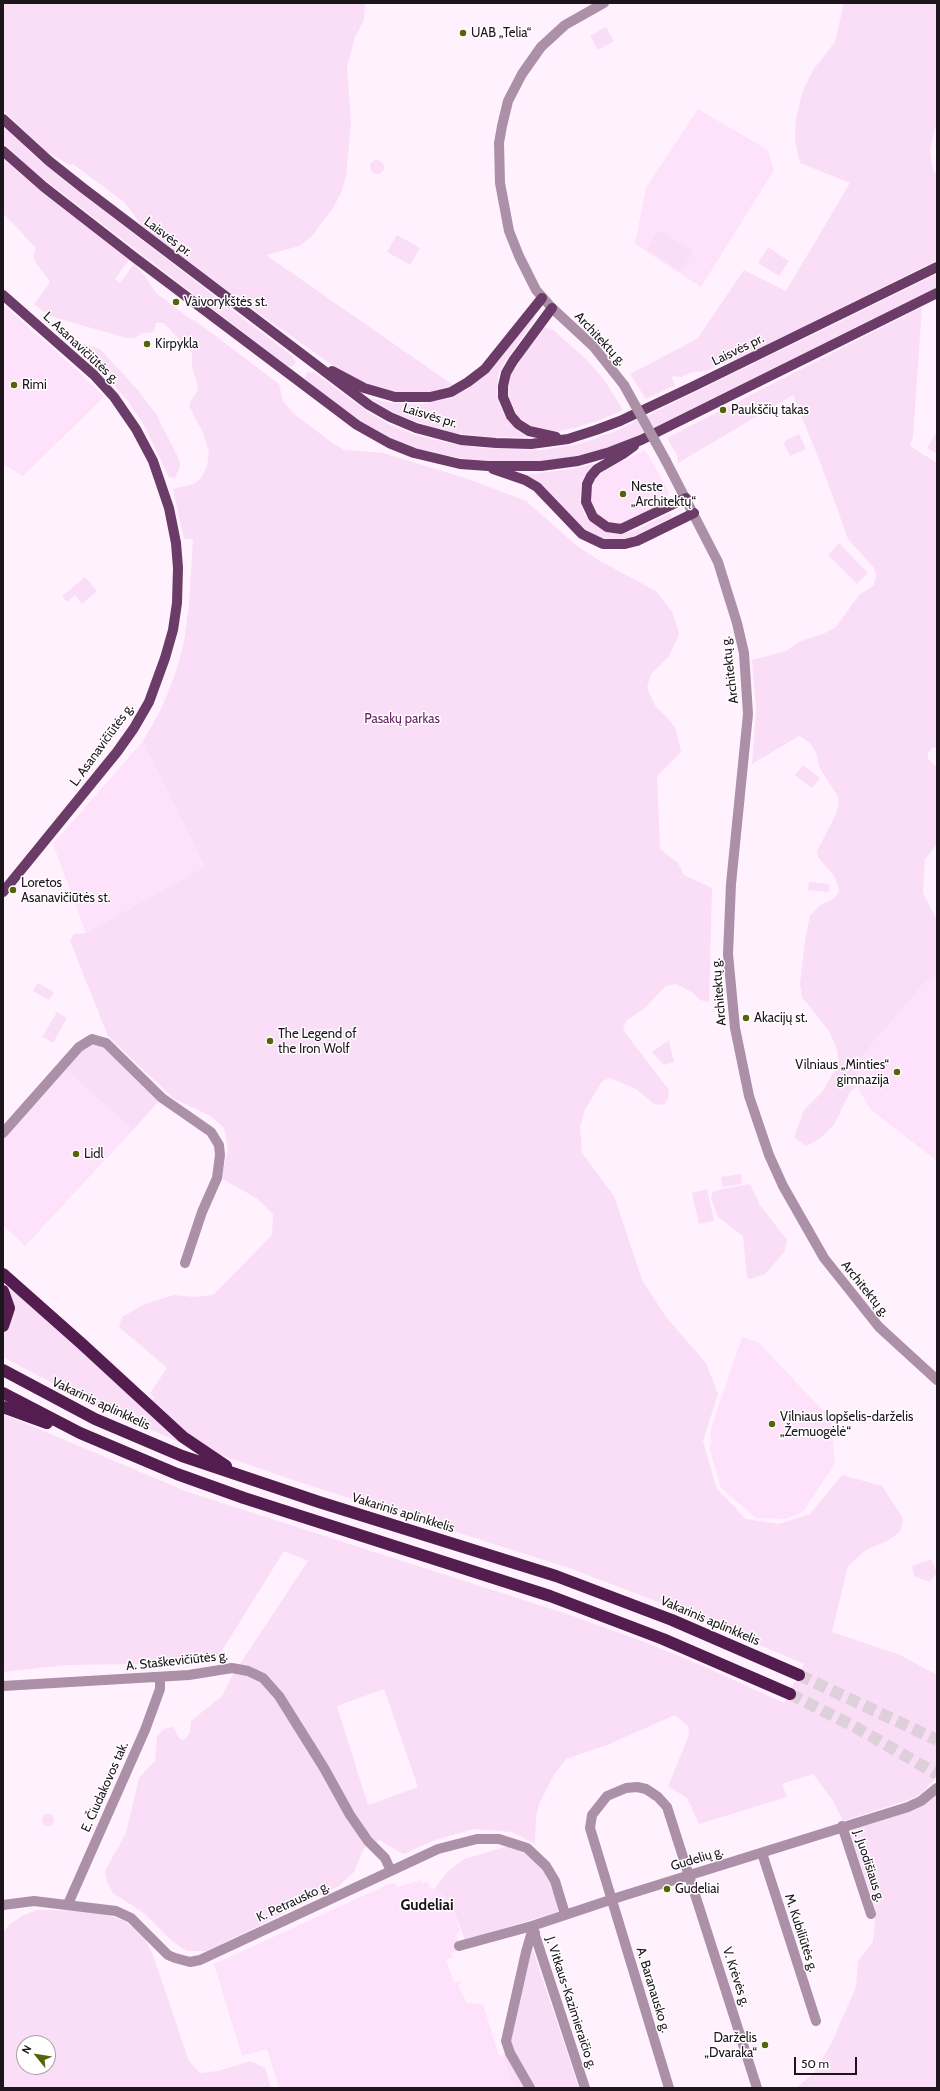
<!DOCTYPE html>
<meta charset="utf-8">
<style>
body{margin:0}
#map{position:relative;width:940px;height:2091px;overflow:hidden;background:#fff1fd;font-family:Cabin,sans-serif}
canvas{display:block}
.frame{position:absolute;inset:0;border:4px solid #1d151c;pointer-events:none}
.north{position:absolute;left:16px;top:2035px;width:40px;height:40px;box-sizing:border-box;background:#fff;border:1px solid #a5a1a4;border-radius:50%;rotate:300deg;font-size:11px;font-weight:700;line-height:16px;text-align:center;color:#1d151c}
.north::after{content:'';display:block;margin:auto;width:14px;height:18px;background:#556409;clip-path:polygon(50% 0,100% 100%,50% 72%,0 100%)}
.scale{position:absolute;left:794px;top:2057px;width:63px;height:18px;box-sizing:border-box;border:2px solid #1d151c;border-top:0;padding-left:5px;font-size:12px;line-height:14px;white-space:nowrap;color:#1d151c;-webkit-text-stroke:3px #fff;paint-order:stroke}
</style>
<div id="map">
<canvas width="940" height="2091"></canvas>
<div class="frame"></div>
<div class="north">N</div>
<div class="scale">50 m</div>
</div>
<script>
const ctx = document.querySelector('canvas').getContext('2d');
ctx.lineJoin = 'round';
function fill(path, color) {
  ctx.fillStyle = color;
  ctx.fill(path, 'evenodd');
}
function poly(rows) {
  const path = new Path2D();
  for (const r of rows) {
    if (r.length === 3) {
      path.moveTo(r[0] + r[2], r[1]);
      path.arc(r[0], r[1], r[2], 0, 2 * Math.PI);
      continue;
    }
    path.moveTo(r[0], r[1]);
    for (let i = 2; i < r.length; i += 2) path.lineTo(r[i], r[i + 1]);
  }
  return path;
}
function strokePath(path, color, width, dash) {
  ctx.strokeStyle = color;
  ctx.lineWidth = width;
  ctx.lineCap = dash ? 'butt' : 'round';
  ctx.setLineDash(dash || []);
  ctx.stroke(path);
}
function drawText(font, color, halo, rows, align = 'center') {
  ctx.font = font + ' Cabin,sans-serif';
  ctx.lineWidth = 3;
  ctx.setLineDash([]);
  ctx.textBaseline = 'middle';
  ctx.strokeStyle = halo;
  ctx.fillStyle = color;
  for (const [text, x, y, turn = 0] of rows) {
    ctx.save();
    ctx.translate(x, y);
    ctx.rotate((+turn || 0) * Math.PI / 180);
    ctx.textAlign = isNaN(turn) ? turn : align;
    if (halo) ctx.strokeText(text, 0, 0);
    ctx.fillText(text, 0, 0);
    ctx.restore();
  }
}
const built = poly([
 [698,109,768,150,774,170,701,287,635,244,646,188],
 [3,305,80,373,104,397,23,476,3,464],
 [645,450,669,492,665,505,623,524,614,524,600,518,591,505,592,484,595,478,607,469],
 [143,741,205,867,86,933,53,844],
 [937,976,937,1161,871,1110,857,1086,856,1076,856,1067,862,1056,924,983],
 [64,1068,133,1130,25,1246,3,1225,3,1138],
 [742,1337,758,1342,831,1419,835,1463,803,1512,786,1519,756,1518,721,1488,710,1450,711,1429],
 [422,1880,423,1884,428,1882,430,1889,435,1888,450,1902,460,1931,456,1934,460,1949,451,1954,454,1957,446,1960,454,1983,460,1981,461,1984,458,1985,461,1993,462,1993,467,2003,483,2004,499,2056,504,2055,514,2088,279,2088,267,2049,242,2056,214,1964,389,1884,395,1883,397,1887]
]);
const green = poly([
 [3,3,365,3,364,20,355,37,347,67,351,122,346,177,341,193,333,208,312,236,299,246,266,255,453,385,433,392,390,393,352,379,240,300,143,227,125,203,73,164,70,165,47,152,3,110],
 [844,3,937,3,937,120,930,150,933,170,937,174,937,260,753,352,706,371,692,372,681,377,671,376,675,385,646,399,630,374,697,339,744,270,786,291,850,183,800,163,795,140,796,119,802,93,813,70,835,42],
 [606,27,614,41,598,50,590,36],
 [3,126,38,159,60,177,292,356,296,363,291,367,286,365,28,167,3,143],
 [3,159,35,186,129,260,115,279,120,283,134,264,145,276,156,293,192,320,196,321,279,384,283,401,293,413,331,442,344,450,383,453,468,479,526,501,576,545,598,560,656,591,673,613,679,634,669,656,651,674,647,688,656,707,668,718,676,730,681,752,657,776,660,849,678,863,684,875,712,888,709,1002,700,1000,693,993,676,984,666,986,645,1008,626,1021,623,1030,669,1090,668,1099,664,1105,654,1104,636,1089,610,1078,602,1081,585,1110,580,1127,582,1153,614,1196,642,1280,666,1317,706,1363,718,1394,703,1441,717,1489,746,1519,779,1524,810,1514,842,1475,882,1486,903,1518,901,1531,887,1541,866,1550,848,1566,832,1632,900,1655,937,1675,937,1776,922,1793,911,1799,843,1821,833,1801,813,1774,782,1784,787,1797,699,1824,687,1798,668,1786,689,1735,688,1726,675,1715,607,1745,566,1759,554,1775,539,1804,536,1817,535,1844,512,1832,474,1829,435,1840,403,1854,379,1840,364,1848,354,1872,339,1886,207,1951,187,1951,172,1941,145,1914,113,1893,107,1882,105,1871,126,1833,139,1778,155,1761,157,1736,164,1729,173,1727,180,1739,184,1740,190,1733,191,1721,222,1696,232,1676,308,1561,284,1551,218,1657,208,1663,65,1665,3,1672,3,1414,188,1492,564,1613,642,1641,705,1667,784,1703,804,1664,666,1605,569,1568,296,1481,212,1452,200,1445,151,1402,154,1397,150,1393,167,1368,119,1327,122,1317,145,1304,174,1295,193,1297,213,1295,272,1235,273,1214,258,1199,221,1178,228,1149,224,1128,211,1116,173,1098,108,1036,70,941,74,934,86,933,205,867,143,741,162,707,176,672,184,642,189,605,193,539,184,539,173,489,194,484,201,478,207,466,209,452,203,433,189,406,191,400,197,392,198,385,192,368,192,353,164,323,156,323,154,331,149,333,145,332,134,338,126,338,50,316,34,304,49,284,49,280,36,263,33,255,36,248,3,213],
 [384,1689,418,1787,368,1805,337,1706],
 [377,167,7],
 [658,231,693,251,681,271,647,250],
 [397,235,420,248,410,265,387,252],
 [768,247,789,261,779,276,758,263],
 [937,274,937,288,620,444,594,452,556,460,510,463,471,460,420,450,377,433,353,418,306,381,305,378,307,372,315,373,368,412,390,425,413,434,448,443,480,448,543,450,582,443,616,431],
 [922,307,913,437,910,446,937,463,937,747,932,748,928,753,928,759,937,767,937,844,925,860,923,893,937,920,937,976,924,983,862,1056,856,1067,857,1086,850,1092,834,1125,818,1140,806,1146,794,1137,804,1110,823,1091,839,1062,836,1046,829,1031,802,997,800,984,805,941,810,915,822,904,834,899,839,891,835,877,818,857,817,851,836,814,839,803,837,795,819,767,816,753,810,743,799,736,752,764,756,710,752,660,786,651,801,641,823,634,836,627,859,595,874,585,876,575,874,568,848,539,822,467,793,395,678,463,677,455,667,438],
 [532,316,535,319,504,363,498,375,497,392,500,406,506,418,514,428,527,437,488,437,454,433,426,425,404,417,387,409,369,398,392,403,422,404,449,398,469,389,488,372,504,354],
 [542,327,552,329,586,359,605,381,623,410,600,420,575,428,554,432,531,426,518,416,509,398,508,388,510,376],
 [65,338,100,349,137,389,156,414,179,459,180,467,175,478,169,477,144,425,128,401,104,374],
 [936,433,937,434,937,454,927,448],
 [799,434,806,449,790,456,783,442],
 [595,463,582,480,580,500,584,514,598,527,605,531,622,534,638,529,670,513,673,517,628,539,612,540,602,538,585,530,546,489,526,475,577,468],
 [839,543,868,573,857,584,828,555],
 [85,577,97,591,82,604,75,595,67,602,62,596],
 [803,765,820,778,812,788,795,775],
 [809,882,829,884,829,892,808,890],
 [38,983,54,992,49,1000,33,991],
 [57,1012,67,1018,53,1043,42,1037],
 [669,1040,674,1062,664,1065,652,1052],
 [88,1043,101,1043,160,1100,133,1130,64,1068],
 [741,1174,742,1184,722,1187,721,1177],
 [750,1184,760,1205,787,1240,785,1251,765,1274,750,1279,747,1277,743,1236,718,1217,711,1198,713,1192,722,1189],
 [707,1189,714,1221,699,1224,692,1193],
 [11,1289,180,1440,179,1442,90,1403,3,1357,3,1334,9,1326,13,1305,9,1292],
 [931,1559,937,1573,930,1582,914,1576,912,1566],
 [937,1795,937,2088,796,2088,814,2073,831,2044,856,1987,858,1961,873,1942,876,1909,849,1831,909,1811,927,1803],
 [48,1820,6],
 [508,1846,522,1852,539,1864,548,1879,559,1907,557,1912,465,1940,450,1902,435,1888,448,1871,464,1859],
 [37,1910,87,1911,111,1916,124,1921,134,1928,145,1939,153,1955,189,2061,200,2073,218,2071,250,2061,265,2068,271,2088,3,2088,3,1932,10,1924,24,1915],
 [24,2043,48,2043,48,2067,24,2067],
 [531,1945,579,2088,514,2088,504,2055,510,2039]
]);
const highwayTunnel = poly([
 [799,1675,937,1740],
 [790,1694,857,1728,937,1774]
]);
const minor = poly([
 [604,3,565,25,541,47,522,74,508,101,502,126,499,143,500,183,509,231,519,256,536,290,552,308,593,346,624,385],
 [666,461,718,562,737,623,744,653,748,714,731,884,728,954,735,1028,749,1096,769,1155,783,1186,824,1258,879,1327,937,1380],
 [3,1133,79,1047,92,1039,106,1043,162,1098,211,1132,219,1145,220,1155,217,1178,202,1212,185,1263],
 [3,1686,189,1675,232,1668,248,1671,263,1678,279,1696,324,1768,350,1815,368,1841,385,1858,391,1871],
 [842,1826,871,1914],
 [762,1853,816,2021],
 [68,1904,145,1730,160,1689,160,1678],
 [3,1905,34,1901,116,1911,131,1918,168,1955,175,1958,190,1962,200,1960,438,1849,477,1839,499,1839,527,1848,546,1866,555,1881,565,1914],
 [532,1926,585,2088],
 [459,1946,532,1926,613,1899,908,1807,921,1801,937,1788],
 [530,2088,510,2053,506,2041,526,1952,531,1935,535,1933],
 [669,2088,590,1828,592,1815,607,1796,626,1788,637,1787,646,1789,658,1797,667,1807,757,2088]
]);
const major = poly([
 [3,119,49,161,83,188,369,405,390,417,416,428,461,440,496,443,531,444,568,439,596,430,620,421,694,386,937,267],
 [3,151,44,187,134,257,357,425,389,443,414,453,460,464,488,466,541,466,578,461,610,452,641,440,937,293],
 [3,295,94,375,114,397,136,429,153,461,169,508,176,543,178,568,177,603,173,630,165,658,149,702,134,728,117,752,3,892],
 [552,308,513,361,506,373,503,386,503,397,511,416,518,424,529,431,556,437],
 [332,371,364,388,395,397,430,397,451,392,468,382,485,369,542,298],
 [634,446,623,454,597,469,591,476,587,484,586,502,593,517,607,527,621,529,686,498],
 [493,469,525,480,537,487,582,534,603,544,625,544,637,541,694,513]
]);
const highway = poly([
 [3,1274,82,1344,183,1437,226,1466],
 [3,1291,9,1308,3,1326],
 [3,1370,95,1419,182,1456,319,1502,556,1576,672,1620,799,1675],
 [3,1393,80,1433,177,1474,244,1498,550,1596,663,1639,790,1694],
 [3,1407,47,1423]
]);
const minorBridge = poly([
 [624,385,666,461]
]);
const markers = [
 [463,33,4,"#556409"],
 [176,302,4,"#556409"],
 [147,344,4,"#556409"],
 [14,385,4,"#556409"],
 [723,410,4,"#556409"],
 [623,494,4,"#556409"],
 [13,890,4,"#556409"],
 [746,1018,4,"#556409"],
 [270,1041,4,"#556409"],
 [897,1072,4,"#556409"],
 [76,1154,4,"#556409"],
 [772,1424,4,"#556409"],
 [667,1889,4,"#556409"],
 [765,2045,4,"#556409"]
];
const poiNames = [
 ["UAB „Telia“",471,33],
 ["Vaivorykštės st.",184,302],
 ["Kirpykla",155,344],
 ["Rimi",22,385],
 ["Paukščių takas",731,410],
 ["Neste",631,487],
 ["„Architektų“",631,502],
 ["Loretos",21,883],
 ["Asanavičiūtės st.",21,898],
 ["Akacijų st.",754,1018],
 ["The Legend of",278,1034],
 ["the Iron Wolf",278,1049],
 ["Vilniaus „Minties“",889,1065,"right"],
 ["gimnazija",889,1080,"right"],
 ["Lidl",84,1154],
 ["Vilniaus lopšelis-darželis",780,1417],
 ["„Žemuogėlė“",780,1432],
 ["Gudeliai",675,1889],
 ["Darželis",757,2038,"right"],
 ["„Dvaraka“",757,2053,"right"]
];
const streetNames = [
 ["Laisvės pr.",168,237,37],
 ["Architektų g.",600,339,47],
 ["L. Asanavičiūtės g.",81,348,43],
 ["Laisvės pr.",738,350,-26],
 ["Laisvės pr.",430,416,17],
 ["Architektų g.",730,670,-97],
 ["L. Asanavičiūtės g.",102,745,-54],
 ["Architektų g.",719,992,-95],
 ["Architektų g.",865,1289,51],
 ["Vakarinis aplinkkelis",101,1404,25],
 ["Vakarinis aplinkkelis",403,1513,17],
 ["Vakarinis aplinkkelis",710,1621,23],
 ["A. Staškevičiūtės g.",177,1661,-6],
 ["E. Čiudakovos tak.",105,1787,-66],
 ["Gudelių g.",697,1859,-17],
 ["J. Juodišiaus g.",869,1866,72],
 ["K. Petrausko g.",293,1902,-25],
 ["M. Kubiliūtės g.",801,1933,72],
 ["V. Krėvės g.",736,1977,72],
 ["A. Baranausko g.",653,1990,73],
 ["J. Vitkaus-Kazimieraičio g.",571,2003,72]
];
const parkNames = [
 ["Pasakų parkas",402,719]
];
const quarterNames = [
 ["Gudeliai",427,1906]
];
fill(built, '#fee1fa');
fill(green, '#faddf7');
strokePath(highwayTunnel, '#ddd0db', 12, [12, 6]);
strokePath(minor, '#ab90a8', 10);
strokePath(major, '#6b3c68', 10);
strokePath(highway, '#531d50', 12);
strokePath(minorBridge, '#ab90a8', 10);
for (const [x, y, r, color] of markers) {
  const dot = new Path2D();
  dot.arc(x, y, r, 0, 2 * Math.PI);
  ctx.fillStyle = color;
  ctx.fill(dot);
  strokePath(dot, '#fff', 1.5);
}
drawText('13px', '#1d151c', '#fff', poiNames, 'left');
drawText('13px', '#1d151c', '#fff', streetNames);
drawText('13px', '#661d63', '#fff', parkNames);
drawText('bold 15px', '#1d151c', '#fff', quarterNames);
</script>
